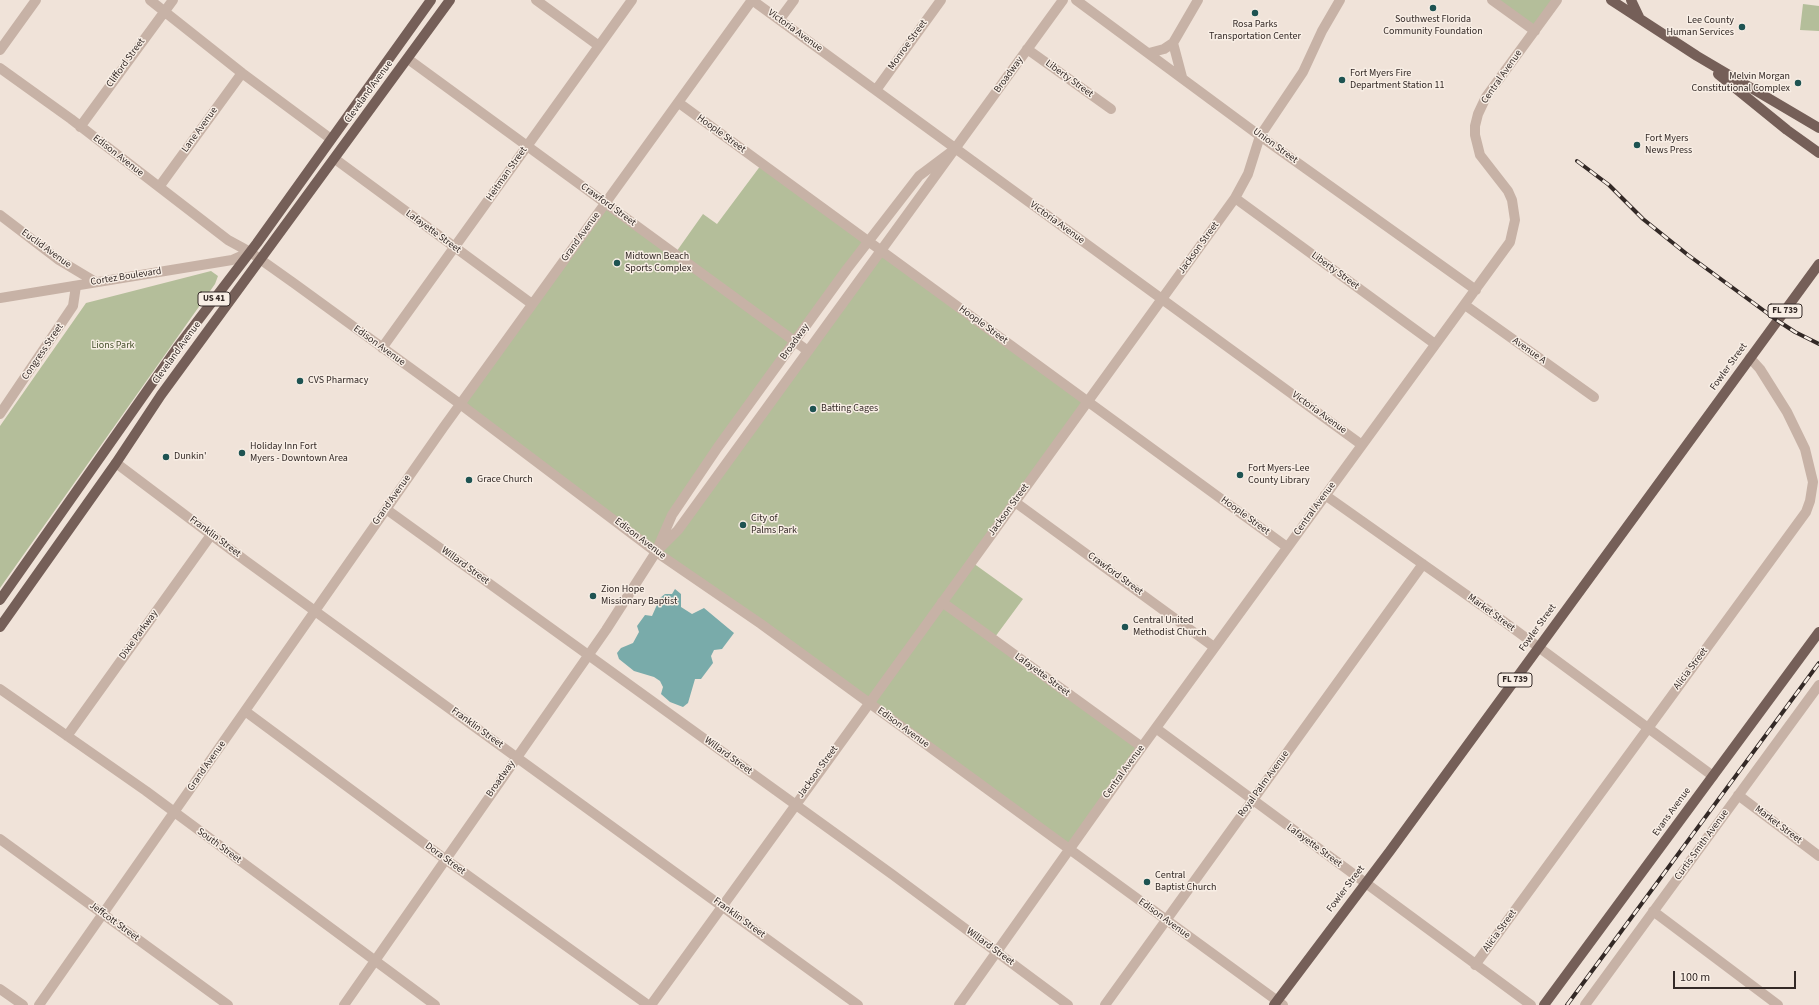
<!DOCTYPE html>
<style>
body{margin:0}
#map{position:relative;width:1819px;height:1005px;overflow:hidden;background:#f0e3d9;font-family:"Source Sans 3",sans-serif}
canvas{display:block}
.scale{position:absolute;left:1673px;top:971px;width:123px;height:18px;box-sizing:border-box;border:2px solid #332926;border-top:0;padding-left:5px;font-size:12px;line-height:14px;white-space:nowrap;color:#332926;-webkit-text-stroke:3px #f8eee5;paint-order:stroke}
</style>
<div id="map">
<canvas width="1819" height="1005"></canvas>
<div class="scale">100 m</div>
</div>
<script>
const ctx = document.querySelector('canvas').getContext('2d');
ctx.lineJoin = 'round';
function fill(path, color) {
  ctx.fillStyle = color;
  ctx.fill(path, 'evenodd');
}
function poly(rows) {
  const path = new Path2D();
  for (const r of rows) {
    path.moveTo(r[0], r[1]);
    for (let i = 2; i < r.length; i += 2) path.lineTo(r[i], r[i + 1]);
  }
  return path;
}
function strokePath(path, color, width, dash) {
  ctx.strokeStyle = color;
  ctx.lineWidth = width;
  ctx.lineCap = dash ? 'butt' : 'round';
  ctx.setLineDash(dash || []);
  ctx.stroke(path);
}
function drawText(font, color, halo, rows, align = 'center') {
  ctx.font = font + ' "Source Sans 3",sans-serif';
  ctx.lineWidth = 3;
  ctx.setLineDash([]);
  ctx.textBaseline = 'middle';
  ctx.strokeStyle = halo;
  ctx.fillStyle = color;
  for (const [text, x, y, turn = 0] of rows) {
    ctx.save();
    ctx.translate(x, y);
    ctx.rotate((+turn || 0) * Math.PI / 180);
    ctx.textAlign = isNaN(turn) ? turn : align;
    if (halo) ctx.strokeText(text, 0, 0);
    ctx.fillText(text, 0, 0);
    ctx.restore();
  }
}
const green = poly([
 [1491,0,1557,0,1534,31],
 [1803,4,1819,6,1819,31,1800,30],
 [761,165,865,242,672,512,655,549,463,403,605,206,674,255,703,214,717,224],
 [881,253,1084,401,868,700,659,551],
 [211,271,218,276,215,284,0,588,0,426,86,303],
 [973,563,1023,599,995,637,945,601],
 [942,605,1139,747,1069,847,871,703]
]);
const water = poly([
 [675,589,681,594,681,607,692,614,704,608,734,633,722,649,714,650,711,656,713,663,701,679,695,679,688,703,683,707,670,702,661,694,663,687,660,681,654,677,634,671,619,659,617,653,621,648,633,643,639,632,637,626,645,615,652,616,660,598,665,594,672,594]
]);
const minor = poly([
 [150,0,242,73,331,139],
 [536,0,599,46],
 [752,0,1362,445],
 [1076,0,1260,136,1476,290],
 [1492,0,1535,31],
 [780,19,794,0],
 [1173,43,1182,77],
 [1027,49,1111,109],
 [0,50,36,0],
 [1149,53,1164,49,1173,43,1198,0],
 [408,59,808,351],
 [0,68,71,119,228,240,250,252,295,284,460,404,656,552,761,624,1283,1005],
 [876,90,941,0],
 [679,103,1287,547],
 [80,127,173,0],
 [335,159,532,304],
 [159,187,242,73],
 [1235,198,1435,344],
 [0,215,59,260,94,281],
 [0,298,232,260,250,252],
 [1465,305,1594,397],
 [382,348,632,0],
 [0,414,73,306,76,286],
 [116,463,246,561,858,1005],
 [1325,495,1495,615,1713,776],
 [1015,502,1214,647],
 [386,509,893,875,1068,1005],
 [660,548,678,530,1063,0],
 [942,602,1142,747],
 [0,689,146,791,435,1005],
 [245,711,445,859,648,1005],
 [1157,729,1531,1005],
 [67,736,211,535],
 [1738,795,1819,856],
 [0,839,228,1005],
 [1653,911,1778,1005],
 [1475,965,1806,512,1810,501,1813,482,1805,449,1787,412,1760,369,1750,358],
 [0,989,23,1005],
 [39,1005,443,428,752,0],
 [344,1005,606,630,656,552,672,515,718,447,847,269,919,176,955,149],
 [651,1005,1235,198,1248,174,1260,136,1303,72,1322,31,1340,0],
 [959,1005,1142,747,1510,242,1515,220,1512,200,1508,191,1480,155,1475,135,1475,126,1478,114,1486,97,1557,0],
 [1105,1005,1423,564],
 [1585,1005,1819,685]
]);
const major = poly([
 [1611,0,1697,56,1819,128],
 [1631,0,1639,17],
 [1718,74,1787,130,1819,153],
 [0,600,177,348,257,243,431,0],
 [0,627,116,463,161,395,450,0],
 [1274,1005,1390,851,1819,264],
 [1544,1005,1819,632]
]);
const rail = poly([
 [1577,161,1609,185,1643,219,1688,255,1778,321,1795,332,1819,344],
 [1567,1005,1819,663]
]);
const markers = [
 [1433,8,4,"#1e5352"],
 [1255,13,4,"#1e5352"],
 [1742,27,4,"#1e5352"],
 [1342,80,4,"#1e5352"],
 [1798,83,4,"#1e5352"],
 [1637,145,4,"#1e5352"],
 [617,263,4,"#1e5352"],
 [300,381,4,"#1e5352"],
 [813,409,4,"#1e5352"],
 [242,453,4,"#1e5352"],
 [166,457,4,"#1e5352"],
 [1240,475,4,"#1e5352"],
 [469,480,4,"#1e5352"],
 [743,525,4,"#1e5352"],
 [593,596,4,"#1e5352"],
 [1125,627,4,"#1e5352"],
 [1147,882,4,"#1e5352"]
];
const shields = [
 [214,299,32],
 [1785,311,34],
 [1515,680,34]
];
const shieldNames = [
 ["US 41",214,299],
 ["FL 739",1785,311],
 ["FL 739",1515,680]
];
const poiNames = [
 ["Southwest Florida",1433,20,"center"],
 ["Community Foundation",1433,32,"center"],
 ["Lee County",1734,21,"right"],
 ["Human Services",1734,33,"right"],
 ["Rosa Parks",1255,25,"center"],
 ["Transportation Center",1255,37,"center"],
 ["Fort Myers Fire",1350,74],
 ["Department Station 11",1350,86],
 ["Melvin Morgan",1790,77,"right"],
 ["Constitutional Complex",1790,89,"right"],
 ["Fort Myers",1645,139],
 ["News Press",1645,151],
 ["Midtown Beach",625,257],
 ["Sports Complex",625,269],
 ["CVS Pharmacy",308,381],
 ["Batting Cages",821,409],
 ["Holiday Inn Fort",250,447],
 ["Myers - Downtown Area",250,459],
 ["Dunkin'",174,457],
 ["Fort Myers-Lee",1248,469],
 ["County Library",1248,481],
 ["Grace Church",477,480],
 ["City of",751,519],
 ["Palms Park",751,531],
 ["Zion Hope",601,590],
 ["Missionary Baptist",601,602],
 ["Central United",1133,621],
 ["Methodist Church",1133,633],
 ["Central",1155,876],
 ["Baptist Church",1155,888]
];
const streetNames = [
 ["Victoria Avenue",795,31,36],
 ["Monroe Street",908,45,-54],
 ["Clifford Street",126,63,-54],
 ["Broadway",1009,75,-54],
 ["Central Avenue",1502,77,-55],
 ["Liberty Street",1069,79,36],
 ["Cleveland Avenue",369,92,-54],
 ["Lane Avenue",200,130,-54],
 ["Hoople Street",721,134,36],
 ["Union Street",1275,146,36],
 ["Edison Avenue",118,156,38],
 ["Heitman Street",507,174,-55],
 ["Crawford Street",608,205,36],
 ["Victoria Avenue",1057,223,36],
 ["Lafayette Street",433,232,36],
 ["Grand Avenue",581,237,-54],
 ["Jackson Street",1199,248,-54],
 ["Euclid Avenue",46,249,36],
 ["Liberty Street",1335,271,36],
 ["Cortez Boulevard",126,277,-9],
 ["Hoople Street",983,325,36],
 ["Broadway",795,342,-54],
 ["Edison Avenue",379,346,36],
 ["Avenue A",1529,351,35],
 ["Congress Street",43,352,-56],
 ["Cleveland Avenue",177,353,-54],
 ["Fowler Street",1729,367,-54],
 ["Victoria Avenue",1319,413,36],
 ["Grand Avenue",392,500,-55],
 ["Central Avenue",1315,509,-54],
 ["Jackson Street",1009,510,-54],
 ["Hoople Street",1245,516,36],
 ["Franklin Street",215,537,37],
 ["Edison Avenue",640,539,37],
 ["Willard Street",465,566,36],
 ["Crawford Street",1115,574,36],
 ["Market Street",1491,613,36],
 ["Fowler Street",1538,628,-54],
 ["Dixie Parkway",139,635,-54],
 ["Alicia Street",1691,669,-53],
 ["Lafayette Street",1042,675,36],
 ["Franklin Street",477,728,36],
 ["Edison Avenue",903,728,36],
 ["Willard Street",728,756,36],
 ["Grand Avenue",207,766,-55],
 ["Jackson Street",818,772,-54],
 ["Central Avenue",1124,772,-54],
 ["Broadway",501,779,-55],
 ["Royal Palm Avenue",1264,784,-54],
 ["Evans Avenue",1672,812,-54],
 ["Market Street",1778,825,37],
 ["Curtis Smith Avenue",1702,845,-54],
 ["South Street",219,846,36],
 ["Lafayette Street",1314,846,36],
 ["Dora Street",445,859,36],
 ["Fowler Street",1346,889,-53],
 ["Franklin Street",739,918,36],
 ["Edison Avenue",1164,919,36],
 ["Jeffcott Street",114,922,36],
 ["Alicia Street",1500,931,-54],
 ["Willard Street",990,947,36]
];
const parkNames = [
 ["Lions Park",113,346]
];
fill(green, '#b4be9a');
fill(water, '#79abaa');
strokePath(minor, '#c7b2a6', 10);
strokePath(major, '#755f58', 10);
strokePath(rail, '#332926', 4);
strokePath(rail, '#f8eee5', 2.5, [8]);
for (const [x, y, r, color] of markers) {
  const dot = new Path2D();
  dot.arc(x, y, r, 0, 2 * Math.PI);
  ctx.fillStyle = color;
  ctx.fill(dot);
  strokePath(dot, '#f8eee5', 1.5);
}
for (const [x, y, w] of shields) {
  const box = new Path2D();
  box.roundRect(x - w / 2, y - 7, w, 14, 3);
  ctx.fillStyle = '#f8eee5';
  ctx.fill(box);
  strokePath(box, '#332926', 1);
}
drawText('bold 9px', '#332926', null, shieldNames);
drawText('10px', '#332926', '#f8eee5', poiNames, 'left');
drawText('10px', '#332926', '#f8eee5', streetNames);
drawText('10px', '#46502b', '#f8eee5', parkNames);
</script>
